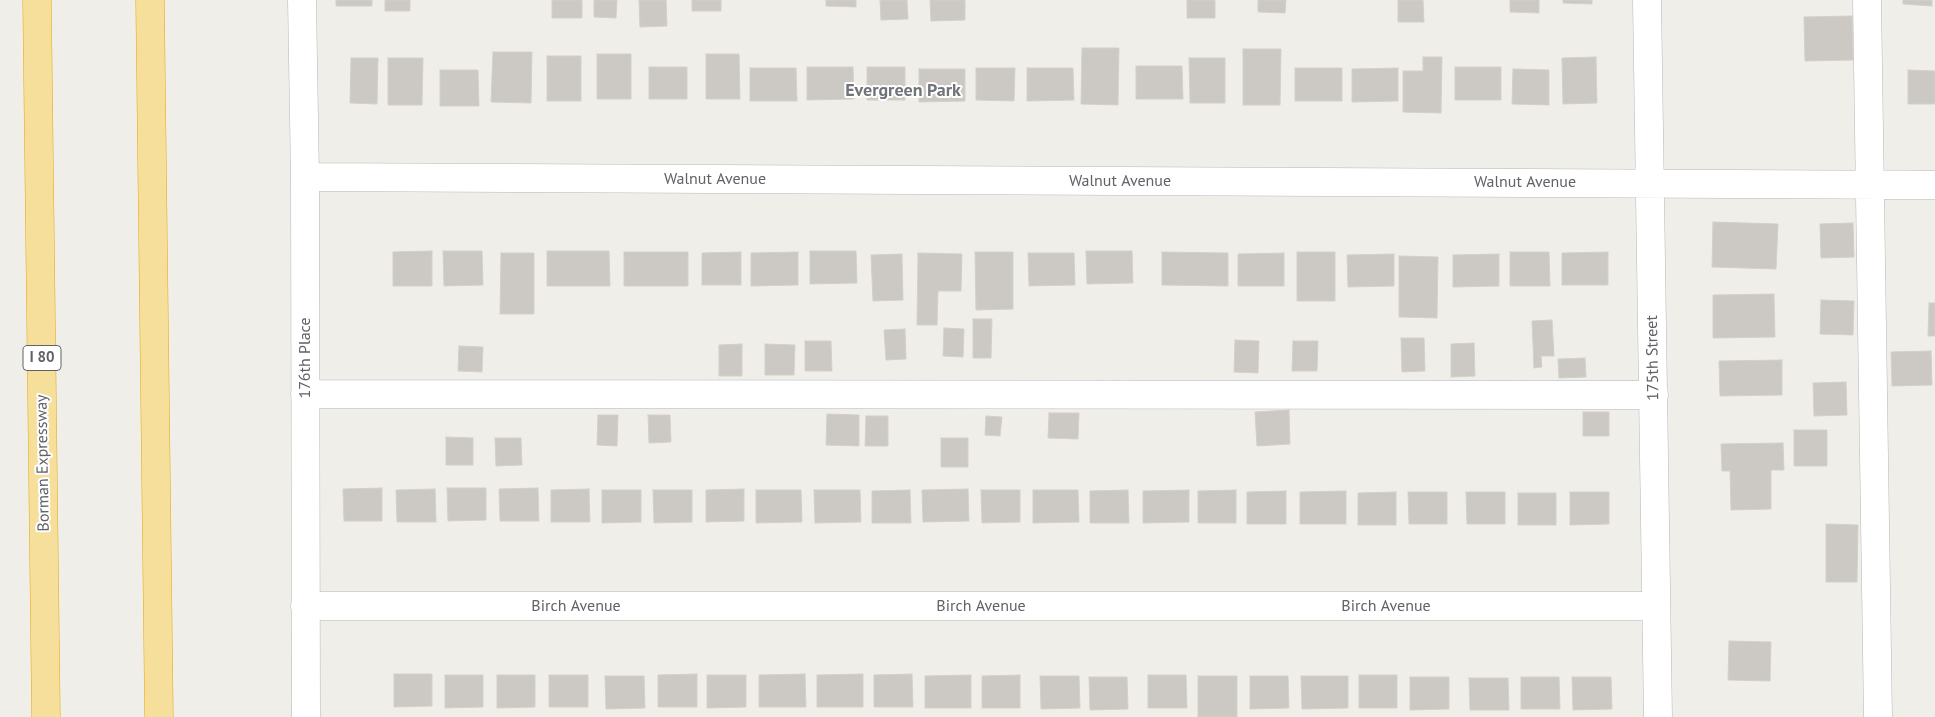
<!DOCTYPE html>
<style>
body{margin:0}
canvas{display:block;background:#f0eee8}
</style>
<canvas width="1935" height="717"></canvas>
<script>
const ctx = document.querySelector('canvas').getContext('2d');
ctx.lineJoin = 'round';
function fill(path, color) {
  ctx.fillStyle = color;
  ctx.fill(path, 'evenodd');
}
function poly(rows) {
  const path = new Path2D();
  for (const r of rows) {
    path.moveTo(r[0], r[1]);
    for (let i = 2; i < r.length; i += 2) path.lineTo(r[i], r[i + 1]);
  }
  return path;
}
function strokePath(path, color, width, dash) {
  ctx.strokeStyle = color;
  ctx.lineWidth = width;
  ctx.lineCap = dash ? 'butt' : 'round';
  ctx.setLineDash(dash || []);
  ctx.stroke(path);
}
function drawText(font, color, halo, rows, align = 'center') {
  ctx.font = font + ' "PT Sans",sans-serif';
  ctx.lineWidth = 4;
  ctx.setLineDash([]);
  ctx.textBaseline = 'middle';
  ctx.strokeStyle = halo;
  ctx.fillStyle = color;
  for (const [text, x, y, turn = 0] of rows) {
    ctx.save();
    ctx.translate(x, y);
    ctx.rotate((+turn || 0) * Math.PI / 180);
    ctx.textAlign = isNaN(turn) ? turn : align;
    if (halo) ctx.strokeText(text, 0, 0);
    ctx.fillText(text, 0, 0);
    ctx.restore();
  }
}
const building = poly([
 [336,0,372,0,372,6,336,6,336,0],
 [385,0,410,0,410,11,385,11,385,0],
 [552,0,582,0,582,18,552,18,552,0],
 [594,0,617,0,616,18,594,17,594,0],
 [639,0,666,0,667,26,640,27,639,0],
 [692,0,721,0,721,11,692,11,692,0],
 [826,0,856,0,856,7,826,6,826,0],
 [880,0,907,0,908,19,881,20,880,0],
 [930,0,965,0,965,20,931,21,930,0],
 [1187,0,1215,0,1215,18,1187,18,1187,0],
 [1258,0,1286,0,1285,13,1258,12,1258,0],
 [1398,0,1423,0,1424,22,1398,22,1398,0],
 [1510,0,1539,0,1539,13,1510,12,1510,0],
 [1563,0,1592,0,1592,4,1563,3,1563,0],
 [1903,0,1932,0,1932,6,1903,4,1903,0],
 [1852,16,1853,60,1805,61,1804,17,1852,16],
 [1082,48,1119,48,1118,105,1081,104,1082,48],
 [1243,49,1281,49,1280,105,1243,105,1243,49],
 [493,52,532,52,531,103,491,102,493,52],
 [597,54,631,54,631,99,597,99,597,54],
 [706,54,739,54,740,99,706,99,706,54],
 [547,56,581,56,581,101,547,101,547,56],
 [1423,57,1442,57,1441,113,1403,112,1403,71,1423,71,1423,57],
 [1596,57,1597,103,1563,104,1562,58,1596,57],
 [351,58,378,58,377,104,350,103,351,58],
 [388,58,423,58,422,105,388,105,388,58],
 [1189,58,1225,58,1225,103,1190,103,1189,58],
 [1136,66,1182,66,1183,99,1136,99,1136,66],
 [649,67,687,67,687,99,649,99,649,67],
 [807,67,853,67,854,99,807,100,807,67],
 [867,67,905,67,905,100,867,100,867,67],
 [1455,67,1501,67,1501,100,1455,100,1455,67],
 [750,68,796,68,797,101,750,101,750,68],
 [976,68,1015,68,1014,101,976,100,976,68],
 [1027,68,1073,68,1074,100,1027,101,1027,68],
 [1295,68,1342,68,1342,101,1295,101,1295,68],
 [1398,68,1398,101,1352,102,1352,69,1398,68],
 [919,69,965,69,965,101,919,102,919,69],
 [1513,69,1549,70,1549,105,1512,104,1513,69],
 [440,70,478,70,479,106,440,106,440,70],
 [1908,70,1935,71,1935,104,1908,104,1908,70],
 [1713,222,1778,224,1776,269,1712,267,1713,222],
 [1853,223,1854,257,1821,258,1820,224,1853,223],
 [432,251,432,286,393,286,393,252,432,251],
 [443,251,482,251,483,285,444,286,443,251],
 [547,251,609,251,610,286,547,286,547,251],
 [810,251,856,251,857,283,810,284,810,251],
 [1086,251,1132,251,1133,283,1087,284,1086,251],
 [624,252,688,252,688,286,624,286,624,252],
 [741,252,741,285,702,285,702,253,741,252],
 [798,252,798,285,751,286,751,253,798,252],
 [975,252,1013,252,1013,309,976,310,975,252],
 [1162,252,1228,253,1228,286,1162,285,1162,252],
 [1297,252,1335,252,1335,301,1297,301,1297,252],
 [1510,252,1549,252,1550,286,1510,286,1510,252],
 [1608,252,1608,285,1562,285,1562,253,1608,252],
 [501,253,534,253,534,314,500,314,501,253],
 [918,253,962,254,961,291,938,291,937,325,917,325,918,253],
 [1028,253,1074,253,1075,285,1029,286,1028,253],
 [1284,253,1284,286,1238,286,1238,254,1284,253],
 [902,254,903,300,873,301,871,255,902,254],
 [1394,254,1394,286,1348,287,1347,255,1394,254],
 [1499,254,1499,286,1453,287,1453,255,1499,254],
 [1399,256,1438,257,1437,318,1399,317,1399,256],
 [1774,294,1775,337,1713,338,1713,295,1774,294],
 [1821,300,1854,301,1853,335,1820,334,1821,300],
 [1929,303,1935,303,1935,336,1928,336,1929,303],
 [973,319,992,319,991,358,973,358,973,319],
 [1552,320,1554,356,1541,356,1542,367,1534,368,1532,321,1552,320],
 [944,328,964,329,963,357,943,356,944,328],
 [905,329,906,359,886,360,884,330,905,329],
 [1401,338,1424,338,1425,371,1402,372,1401,338],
 [1235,340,1259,341,1258,373,1234,372,1235,340],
 [805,341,831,341,832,371,805,371,805,341],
 [1293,341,1318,341,1317,371,1292,371,1293,341],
 [1474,343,1475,376,1451,377,1451,344,1474,343],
 [742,344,742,376,719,376,719,345,742,344],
 [765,344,795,345,794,375,765,375,765,344],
 [459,346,483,347,482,372,458,371,459,346],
 [1931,351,1932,385,1892,386,1891,352,1931,351],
 [1585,358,1586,377,1559,378,1558,359,1585,358],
 [1782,360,1782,395,1720,396,1719,361,1782,360],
 [1846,382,1847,415,1814,416,1813,383,1846,382],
 [1289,410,1290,444,1257,446,1255,412,1289,410],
 [1583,412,1609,412,1609,436,1583,436,1583,412],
 [1049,413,1079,413,1078,439,1048,438,1049,413],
 [827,414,859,415,859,446,826,445,827,414],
 [598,415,618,415,617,446,597,445,598,415],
 [648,415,670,415,671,442,649,443,648,415],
 [866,416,888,416,888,446,865,446,866,416],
 [986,416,1002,417,1000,436,985,435,986,416],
 [1794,430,1827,430,1827,466,1794,466,1794,430],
 [446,437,473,438,473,465,446,465,446,437],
 [495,438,521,438,522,465,496,466,495,438],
 [941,438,968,438,968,467,941,467,941,438],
 [1783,443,1784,470,1771,470,1771,509,1731,510,1730,471,1722,471,1721,444,1783,443],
 [382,488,382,521,344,521,343,489,382,488],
 [447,488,486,488,486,520,448,521,447,488],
 [538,488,539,521,500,521,499,489,538,488],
 [435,489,436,522,397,522,396,490,435,489],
 [589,489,590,522,551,522,551,490,589,489],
 [744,489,744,521,706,522,706,490,744,489],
 [968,489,969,521,923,522,922,490,968,489],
 [602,490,641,490,641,522,602,523,602,490],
 [653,490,692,490,692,522,654,523,653,490],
 [756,490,801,490,802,522,756,523,756,490],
 [814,490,860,490,861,522,815,523,814,490],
 [910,490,911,523,872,523,872,491,910,490],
 [981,490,1020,490,1020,522,982,523,981,490],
 [1033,490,1078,490,1079,522,1033,523,1033,490],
 [1128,490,1129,523,1090,523,1090,491,1128,490],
 [1189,490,1189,522,1143,523,1143,491,1189,490],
 [1236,490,1236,523,1198,523,1198,491,1236,490],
 [1286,491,1286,524,1247,524,1247,492,1286,491],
 [1346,491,1346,524,1300,524,1300,492,1346,491],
 [1396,492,1396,525,1358,525,1358,493,1396,492],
 [1408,492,1447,492,1447,524,1409,524,1408,492],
 [1466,492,1505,492,1505,524,1467,524,1466,492],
 [1570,492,1609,492,1609,524,1570,525,1570,492],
 [1518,493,1556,493,1556,525,1518,525,1518,493],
 [1826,524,1858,525,1857,582,1826,582,1826,524],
 [1729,641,1771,642,1770,681,1728,680,1729,641],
 [394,674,432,674,432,706,394,707,394,674],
 [697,674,697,707,658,707,658,675,697,674],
 [805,674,806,707,759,707,759,675,805,674],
 [863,674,863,707,817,707,817,675,863,674],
 [912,674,913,707,874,707,874,675,912,674],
 [445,675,483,675,483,707,445,708,445,675],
 [497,675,535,675,535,707,497,708,497,675],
 [549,675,588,675,588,707,549,707,549,675],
 [707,675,746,675,746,707,707,708,707,675],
 [971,675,971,708,925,708,925,676,971,675],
 [1020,675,1020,708,982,708,982,676,1020,675],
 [1148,675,1186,675,1187,708,1148,708,1148,675],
 [1359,675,1397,675,1397,708,1359,708,1359,675],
 [605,676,644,676,645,708,606,709,605,676],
 [1040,676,1079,676,1080,708,1041,709,1040,676],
 [1198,676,1237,676,1237,717,1198,717,1198,676],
 [1250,676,1288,676,1289,708,1250,709,1250,676],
 [1301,676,1348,676,1348,708,1302,709,1301,676],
 [1089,677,1127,677,1128,709,1090,710,1089,677],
 [1410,677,1449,677,1449,709,1410,710,1410,677],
 [1521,677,1559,677,1560,709,1521,709,1521,677],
 [1572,677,1611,677,1612,709,1573,710,1572,677],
 [1469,678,1508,678,1509,710,1470,710,1469,678]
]);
const minor = poly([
 [302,0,305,177,306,717],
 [1647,0,1658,717],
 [1867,0,1878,717],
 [305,177,1935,185],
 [305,394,1654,395],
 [305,606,1656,606]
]);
const highway = poly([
 [37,0,46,717],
 [150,0,159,717]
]);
const shields = [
 [42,358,38]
];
const shieldNames = [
 ["I 80",42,358]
];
const streetNames = [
 ["Walnut Avenue",715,179],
 ["Walnut Avenue",1120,181],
 ["Walnut Avenue",1525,182],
 ["176th Place",305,358,-90],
 ["175th Street",1653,358,-91],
 ["Borman Expressway",43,463,-91],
 ["Birch Avenue",576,606],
 ["Birch Avenue",981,606],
 ["Birch Avenue",1386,606]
];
const neighbourhoodNames = [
 ["Evergreen Park",903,91]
];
fill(building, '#ccc9c4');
strokePath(building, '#d4d0c7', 1);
strokePath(minor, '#b5b7bb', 29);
strokePath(highway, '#e6a712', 29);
strokePath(minor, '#fff', 28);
strokePath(highway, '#f5df9a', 28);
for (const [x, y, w] of shields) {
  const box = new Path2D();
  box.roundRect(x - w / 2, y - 12.5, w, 25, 4);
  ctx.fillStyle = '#fff';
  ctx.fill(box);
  strokePath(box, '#5f6267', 1);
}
drawText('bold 15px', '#5f6267', null, shieldNames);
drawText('16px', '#5f6267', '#fff', streetNames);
drawText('bold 18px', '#707479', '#fff', neighbourhoodNames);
</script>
